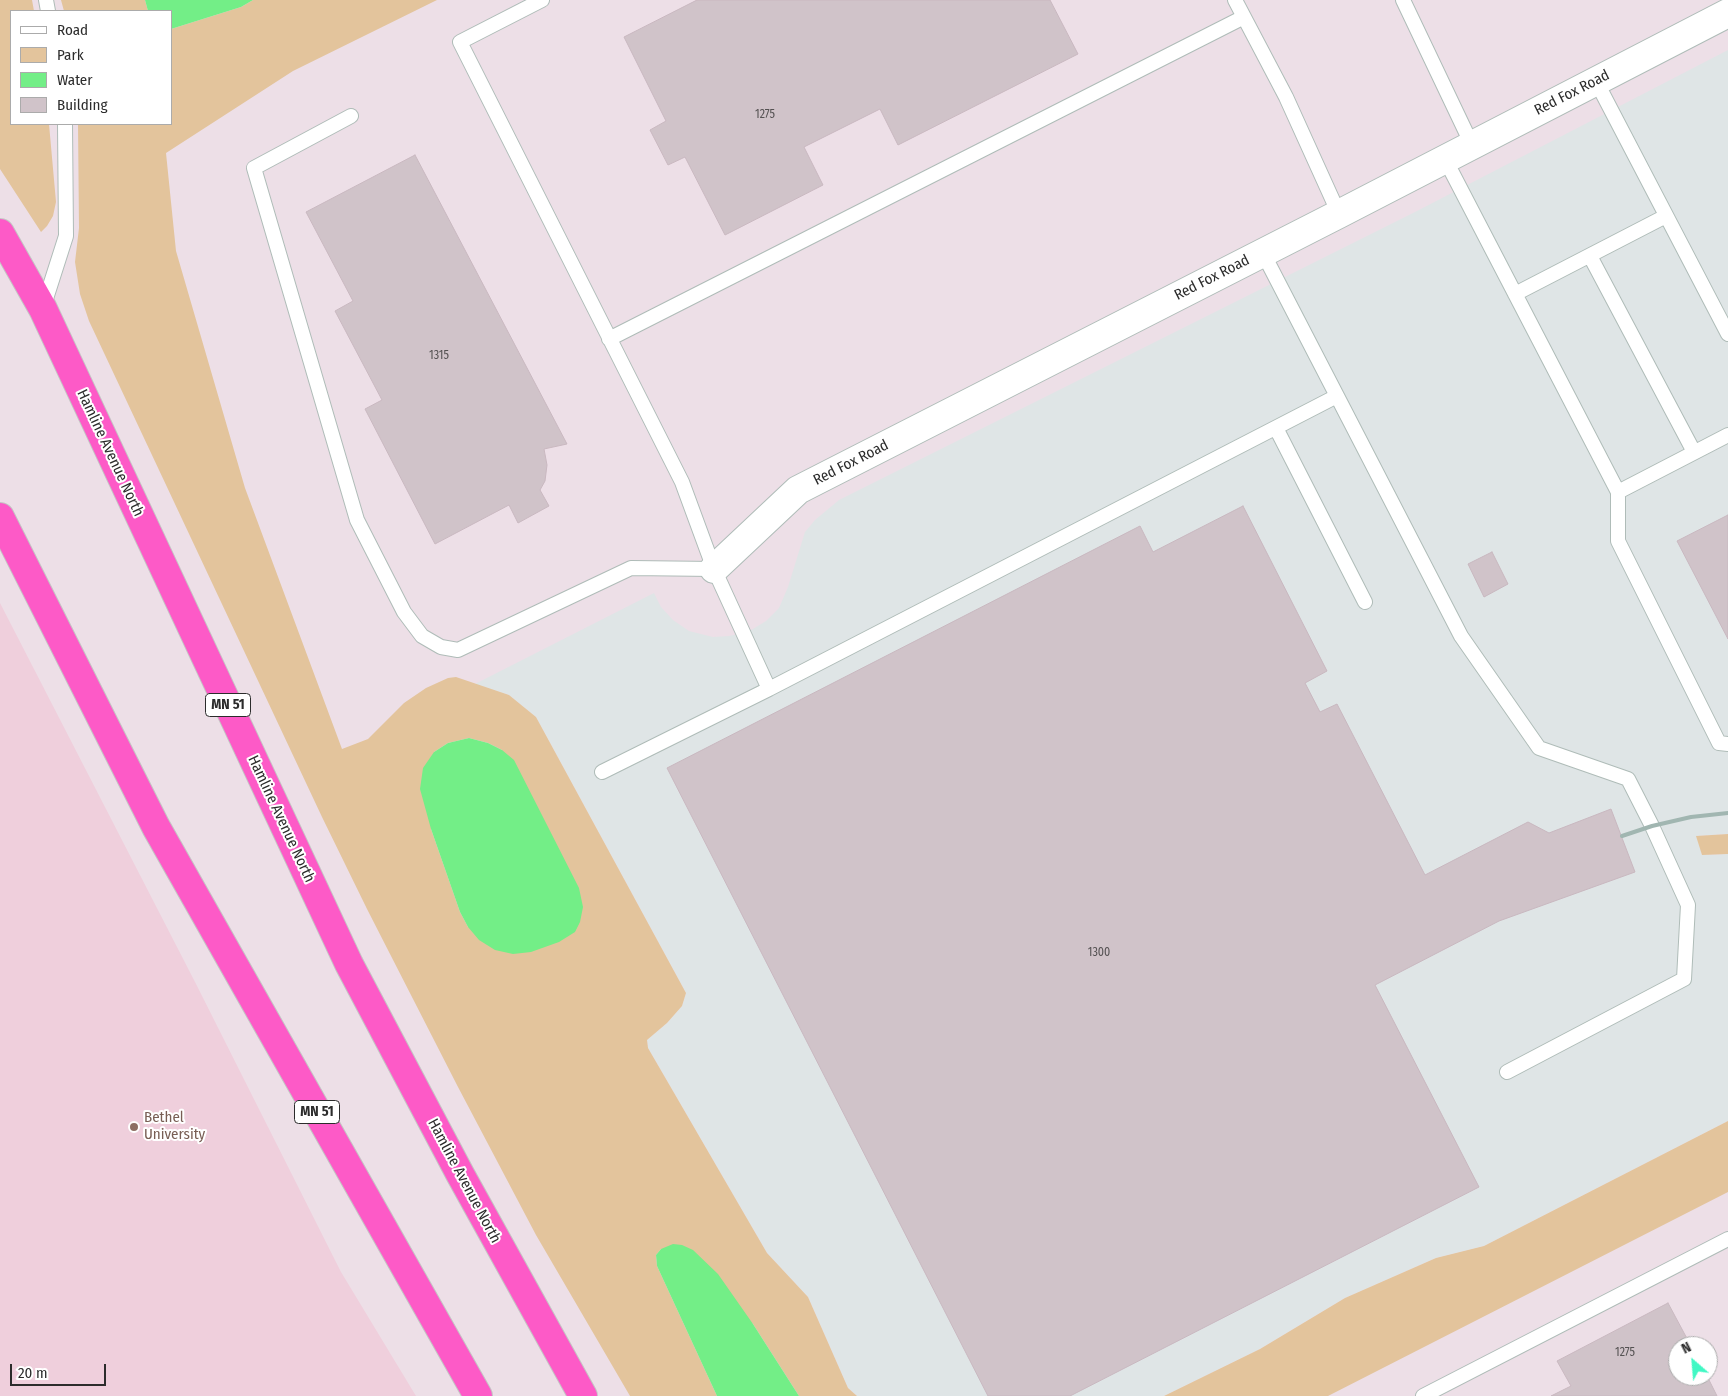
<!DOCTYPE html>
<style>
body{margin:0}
#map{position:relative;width:1728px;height:1396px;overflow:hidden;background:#eddfe7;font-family:"Fira Sans Condensed",sans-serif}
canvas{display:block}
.legend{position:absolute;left:10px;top:10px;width:162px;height:115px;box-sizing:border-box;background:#fff;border:1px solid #ababab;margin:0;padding:6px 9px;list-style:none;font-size:15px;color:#2c2c2c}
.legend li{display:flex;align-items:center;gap:10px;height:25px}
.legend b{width:25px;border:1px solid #ababab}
.north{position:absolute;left:1668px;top:1336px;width:50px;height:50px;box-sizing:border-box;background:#fff;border:1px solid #ababab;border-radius:50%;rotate:333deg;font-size:14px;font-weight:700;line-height:20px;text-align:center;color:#2c2c2c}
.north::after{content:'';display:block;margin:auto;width:18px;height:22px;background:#41f8c4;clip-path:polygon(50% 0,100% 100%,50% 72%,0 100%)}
.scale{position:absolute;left:10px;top:1364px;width:96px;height:22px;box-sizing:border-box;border:2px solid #2c2c2c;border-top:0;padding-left:6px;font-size:15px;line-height:18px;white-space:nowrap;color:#2c2c2c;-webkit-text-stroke:4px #fff;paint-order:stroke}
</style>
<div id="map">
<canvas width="1728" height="1396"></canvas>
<ul class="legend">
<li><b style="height:6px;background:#fff"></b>Road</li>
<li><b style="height:14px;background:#e3c49c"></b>Park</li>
<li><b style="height:14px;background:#73ee87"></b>Water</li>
<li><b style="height:14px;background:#d0c3c9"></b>Building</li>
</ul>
<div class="north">N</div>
<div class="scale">20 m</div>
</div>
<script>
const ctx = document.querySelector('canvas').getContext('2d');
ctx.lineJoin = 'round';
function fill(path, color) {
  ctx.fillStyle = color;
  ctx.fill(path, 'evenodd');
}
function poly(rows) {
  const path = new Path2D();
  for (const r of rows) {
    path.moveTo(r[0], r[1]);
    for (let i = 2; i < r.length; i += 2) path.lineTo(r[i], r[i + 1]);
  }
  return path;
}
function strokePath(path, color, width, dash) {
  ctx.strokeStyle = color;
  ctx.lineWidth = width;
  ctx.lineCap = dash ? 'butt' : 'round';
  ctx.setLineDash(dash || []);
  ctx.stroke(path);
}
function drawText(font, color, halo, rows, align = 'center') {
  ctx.font = font + ' "Fira Sans Condensed",sans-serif';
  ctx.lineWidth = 4;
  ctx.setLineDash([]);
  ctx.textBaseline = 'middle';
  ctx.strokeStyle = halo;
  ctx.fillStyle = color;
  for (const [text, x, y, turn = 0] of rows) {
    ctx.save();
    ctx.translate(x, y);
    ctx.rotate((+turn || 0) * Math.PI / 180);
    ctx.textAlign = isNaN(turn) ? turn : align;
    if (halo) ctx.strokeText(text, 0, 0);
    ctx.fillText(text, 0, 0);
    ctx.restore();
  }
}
const industrial = poly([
 [1728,50,1728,834,1697,836,1702,855,1728,854,1728,1121,1484,1246,1436,1258,1345,1298,1260,1349,1164,1396,857,1396,848,1388,808,1297,767,1253,648,1048,647,1040,667,1023,682,1006,686,993,536,717,509,695,475,684,654,593,661,607,673,620,689,631,713,637,729,636,748,632,766,621,779,608,788,587,805,532,815,520,839,500,1417,211]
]);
const education = poly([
 [0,603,195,982,341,1272,416,1396,0,1396]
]);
const green = poly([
 [0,0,32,0,34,11,11,11,11,124,49,124,56,202,53,216,47,226,41,232,0,169],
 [61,0,145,0,148,11,64,11],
 [253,0,437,0,293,71,166,153,176,251,245,488,342,749,368,739,404,703,426,688,448,678,456,677,509,695,536,717,686,993,682,1006,667,1023,647,1040,648,1048,767,1253,808,1297,848,1388,857,1396,799,1396,753,1324,661,1249,656,1255,657,1266,717,1396,630,1396,536,1235,458,1087,367,909,322,817,89,321,80,294,75,262,79,228,78,124,171,124,171,29,241,7],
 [469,738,488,743,502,750,468,927,460,912,431,829,434,752,448,743],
 [1728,834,1728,854,1702,855,1696,836],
 [1728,1121,1728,1192,1328,1396,1164,1396,1260,1349,1345,1298,1436,1258,1484,1246]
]);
const water = poly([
 [145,0,253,0,241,7,171,29,171,11,148,11],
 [469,738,488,743,502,750,514,760,579,888,583,907,580,922,575,932,559,942,531,952,513,954,495,950,479,940,468,927,460,912,431,829,420,789,423,768,434,752,448,743],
 [673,1244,682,1245,693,1250,718,1274,753,1324,799,1396,717,1396,657,1266,656,1255,661,1249]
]);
const building = poly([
 [697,0,1050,0,1078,54,898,145,880,109,804,147,823,185,725,235,685,157,668,165,650,130,666,121,624,37,697,0],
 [415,155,567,444,544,449,547,465,545,481,540,490,549,506,518,523,509,505,435,544,365,409,382,400,335,311,353,301,306,212,415,155],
 [1243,506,1327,671,1305,683,1320,712,1337,704,1425,875,1528,822,1549,833,1611,809,1635,872,1499,921,1375,985,1479,1187,1070,1396,988,1396,667,768,1140,526,1153,552,1243,506],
 [1728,515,1728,639,1677,541,1728,515],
 [1492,552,1508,584,1484,597,1468,564,1492,552],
 [1668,1303,1691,1346,1678,1346,1678,1376,1707,1376,1717,1396,1551,1396,1571,1386,1557,1361,1668,1303]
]);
const lane = poly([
 [46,0,48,11],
 [542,0,460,42,682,482,714,569,769,689,1337,396,1263,253],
 [1235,0,1286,97,1339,214],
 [1403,0,1472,145],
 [1596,81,1728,334],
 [351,116,254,168,357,520,404,612,422,636,441,647,458,650,631,568,714,569],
 [1445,159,1618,492,1618,541,1719,743,1728,744],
 [1590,256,1694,452],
 [1515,294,1666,216],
 [43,308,66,236,65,124],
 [609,339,1244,17],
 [1337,396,1461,636,1539,748,1628,779,1652,826,1688,905,1684,979,1507,1072],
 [1276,428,1365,602],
 [1618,492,1728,435],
 [602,772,769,689],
 [1423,1396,1728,1239]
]);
const street = poly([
 [714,569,798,490,1339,214,1728,13]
]);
const highway = poly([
 [0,233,43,309,349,964,460,1174,583,1396],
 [0,517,156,827,478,1396]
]);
const rail = poly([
 [1622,836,1652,826,1691,817,1728,813]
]);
const markers = [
 [134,1127,5,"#8d6e63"]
];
const numberNames = [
 ["1275",765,115],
 ["1315",439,356],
 ["1300",1099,953],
 ["1275",1625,1353]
];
const shields = [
 [228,705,45],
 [317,1112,45]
];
const shieldNames = [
 ["MN 51",228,705],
 ["MN 51",317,1112]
];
const streetNames = [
 ["Red Fox Road",1572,93,-27],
 ["Red Fox Road",1212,278,-27],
 ["Hamline Avenue North",110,453,65],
 ["Red Fox Road",851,463,-27],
 ["Hamline Avenue North",281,819,65],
 ["Hamline Avenue North",464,1181,62]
];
const educationNames = [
 ["Bethel",144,1118],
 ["University",144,1135]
];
fill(industrial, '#dfe5e6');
fill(education, '#efcfdc');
fill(green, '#e3c49c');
fill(water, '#73ee87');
fill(building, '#d0c3c9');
strokePath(building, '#c9b8c0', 1);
strokePath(lane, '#afbcb8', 16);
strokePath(street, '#afbcb8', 30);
strokePath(highway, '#c4c4c4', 30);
strokePath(lane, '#fff', 14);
strokePath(street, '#fff', 28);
strokePath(highway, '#fd5ac7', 28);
strokePath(rail, '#a1b6b1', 4);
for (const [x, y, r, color] of markers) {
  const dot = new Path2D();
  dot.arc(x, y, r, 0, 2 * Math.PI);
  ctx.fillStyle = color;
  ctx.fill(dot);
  strokePath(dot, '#fff', 2);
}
drawText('12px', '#555253', null, numberNames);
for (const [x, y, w] of shields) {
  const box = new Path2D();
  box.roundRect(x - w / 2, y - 11.5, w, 23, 4);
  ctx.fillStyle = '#fff';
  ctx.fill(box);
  strokePath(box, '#2c2c2c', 1);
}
drawText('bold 14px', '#2c2c2c', null, shieldNames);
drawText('15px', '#2c2c2c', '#fff', streetNames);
drawText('15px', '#785e54', '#fff', educationNames, 'left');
</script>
